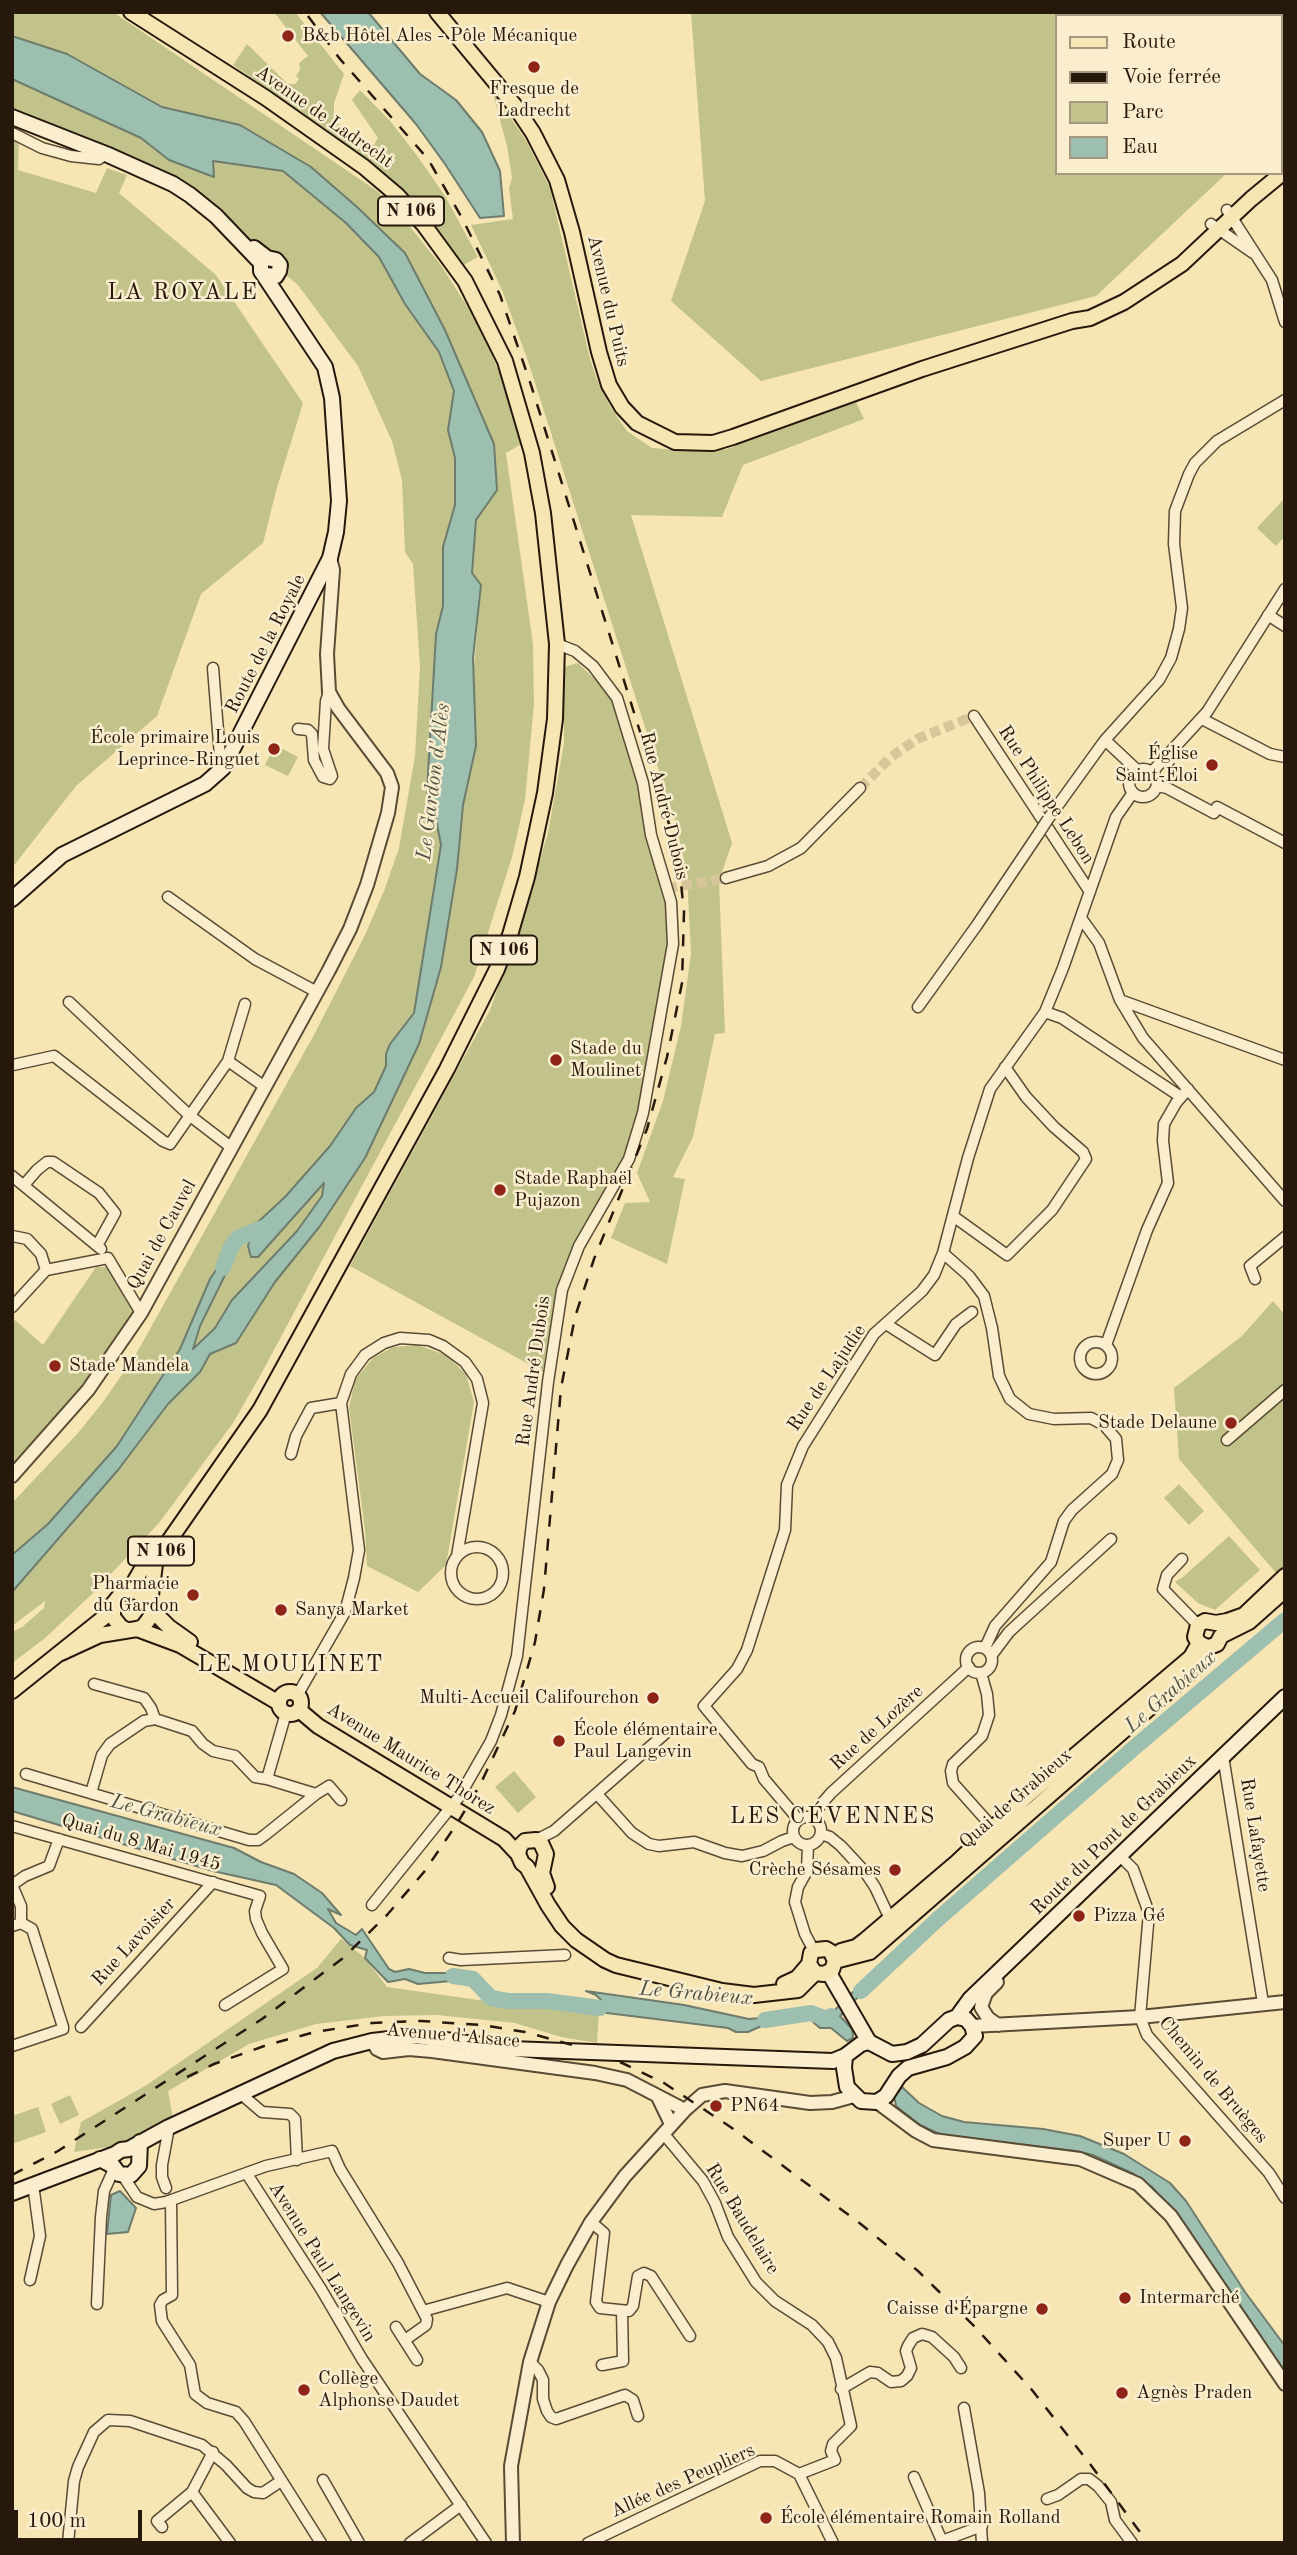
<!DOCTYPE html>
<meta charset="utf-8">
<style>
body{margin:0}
#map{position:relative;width:1297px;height:2555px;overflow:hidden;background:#f8e5b4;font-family:"Old Standard TT",serif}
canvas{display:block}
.frame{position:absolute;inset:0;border:14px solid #26180a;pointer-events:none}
.legend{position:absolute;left:1055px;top:14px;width:228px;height:161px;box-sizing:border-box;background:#faeece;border:2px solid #a59880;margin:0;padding:9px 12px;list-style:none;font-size:21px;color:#26180a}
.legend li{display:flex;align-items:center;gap:14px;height:35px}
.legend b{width:35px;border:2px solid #a59880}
.scale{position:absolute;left:14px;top:2510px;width:128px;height:32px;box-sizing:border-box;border:4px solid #26180a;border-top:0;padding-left:9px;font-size:21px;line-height:24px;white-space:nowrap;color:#26180a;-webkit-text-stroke:5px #faeece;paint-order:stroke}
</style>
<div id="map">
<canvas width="1297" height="2555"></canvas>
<div class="frame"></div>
<ul class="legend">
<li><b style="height:9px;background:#f8e5b4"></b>Route</li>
<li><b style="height:9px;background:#26180a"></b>Voie ferrée</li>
<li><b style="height:19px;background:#c1c38a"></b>Parc</li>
<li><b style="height:19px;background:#9dbfaf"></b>Eau</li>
</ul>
<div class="scale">100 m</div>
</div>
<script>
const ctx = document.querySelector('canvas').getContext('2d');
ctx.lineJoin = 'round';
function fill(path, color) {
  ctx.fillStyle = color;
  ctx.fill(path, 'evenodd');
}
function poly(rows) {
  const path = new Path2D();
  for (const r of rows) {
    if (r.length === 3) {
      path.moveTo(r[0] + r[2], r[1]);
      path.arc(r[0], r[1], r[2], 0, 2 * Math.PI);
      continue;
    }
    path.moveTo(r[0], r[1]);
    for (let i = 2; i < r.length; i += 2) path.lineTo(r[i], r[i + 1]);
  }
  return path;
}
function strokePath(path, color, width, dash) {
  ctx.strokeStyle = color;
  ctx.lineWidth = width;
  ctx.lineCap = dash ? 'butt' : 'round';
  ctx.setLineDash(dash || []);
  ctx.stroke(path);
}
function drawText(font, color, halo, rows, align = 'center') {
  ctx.font = font + ' "Old Standard TT",serif';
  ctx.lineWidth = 5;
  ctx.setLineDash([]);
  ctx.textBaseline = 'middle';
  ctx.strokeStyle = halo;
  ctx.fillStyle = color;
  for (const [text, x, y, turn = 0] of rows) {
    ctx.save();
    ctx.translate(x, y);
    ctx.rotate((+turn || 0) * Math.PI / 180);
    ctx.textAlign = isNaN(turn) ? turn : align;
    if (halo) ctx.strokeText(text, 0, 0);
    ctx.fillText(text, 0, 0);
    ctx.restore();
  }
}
const green = poly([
 [12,12,113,12,377,191,398,212,440,264,476,320,503,380,523,443,506,453,533,644,534,704,525,800,512,857,474,977,260,1376,233,1423,159,1523,91,1595,44,1639,12,1663,12,1632,22,1627,44,1608,45,1601,12,1626,12,1592,70,1527,168,1404,200,1372,210,1354,236,1343,393,1097,419,1043,441,967,457,869,481,585,472,573,476,520,497,490,494,444,445,330,357,207,240,125,162,107,67,54,15,37,12,35],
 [274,12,295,12,344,74,334,103,334,121,374,145,378,138,352,100,360,90,391,122,418,157,445,196,478,257,460,267,428,220,380,170,327,130,233,65,247,44,288,84,295,84,299,79,296,76,300,70,299,63,308,56],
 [691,12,1285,12,1285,124,1281,125,1281,16,1057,16,1057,173,1227,173,1096,296,761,381,671,301,705,201],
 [12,79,142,138,169,160,213,177,212,161,283,171,346,223,379,257,405,304,439,352,454,391,448,430,455,458,455,506,443,547,443,606,436,634,427,792,435,814,441,845,414,1013,390,1044,386,1054,387,1066,374,1092,356,1108,330,1146,285,1197,245,1233,301,1207,325,1182,323,1196,297,1230,232,1300,215,1328,192,1350,200,1326,227,1271,229,1250,210,1279,180,1349,117,1446,48,1524,12,1555,12,1503,78,1433,103,1402,135,1356,315,1033,365,935,384,891,399,848,415,756,420,666,413,564,405,552,402,480,392,441,358,366,298,285,286,275,286,265,278,254,263,249,255,243,204,198,131,158,12,109],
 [492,90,527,142,550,188,590,359,597,380,611,408,627,431,652,448,685,451,727,449,856,402,864,419,743,465,722,517,631,515,732,843,719,881,725,1033,715,1034,693,1137,673,1177,685,1179,667,1264,611,1238,625,1203,650,1202,637,1173,663,1101,681,1026,691,954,687,874,676,824,528,361,502,290,471,225,513,219,509,188,512,178,507,146],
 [12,139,19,139,18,170,96,193,107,168,127,175,119,193,216,275,303,403,276,491,263,543,201,594,157,716,76,786,12,868],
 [1284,499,1285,536,1276,546,1257,528],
 [578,663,605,689,613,704,641,791,643,825,669,913,668,959,640,1109,624,1162,595,1208,565,1267,555,1295,543,1372,350,1266,490,1010,513,947,548,833,564,743,564,667],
 [275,745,298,757,288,776,265,765],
 [96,1267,106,1267,129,1300,132,1312,85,1386,12,1467,12,1324,15,1320,43,1345],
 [1273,1301,1285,1315,1285,1565,1276,1573,1179,1459,1174,1388,1242,1336],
 [418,1345,446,1355,466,1374,474,1402,446,1565,418,1592,367,1566,365,1530,349,1408,355,1380,373,1358,393,1347],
 [1179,1484,1204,1511,1189,1525,1164,1498],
 [1229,1536,1260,1570,1215,1610,1198,1603,1175,1582,1183,1577],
 [514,1771,536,1797,518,1813,495,1787],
 [341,1939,365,1958,387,1987,478,2000,491,1998,549,2009,599,2012,597,2043,561,2037,515,2023,437,2015,384,2016,316,2024,249,2044,168,2091,173,2118,116,2146,74,2152,81,2122,145,2086,317,1968],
 [70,2095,79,2115,60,2124,51,2104],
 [38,2107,46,2132,12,2144,12,2116]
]);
const water = poly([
 [320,12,368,12,420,74,456,100,482,132,500,171,504,216,480,218,445,164,416,124,320,12],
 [12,36,67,54,162,107,240,125,311,167,357,207,405,253,445,330,494,444,497,490,476,520,472,573,481,585,473,658,476,746,463,805,457,869,441,967,419,1044,365,1158,320,1226,275,1282,236,1343,210,1354,200,1372,168,1404,118,1470,12,1592,12,1555,48,1524,117,1446,180,1349,210,1279,231,1248,227,1271,200,1326,193,1349,215,1328,232,1300,297,1231,322,1196,324,1183,258,1257,251,1257,248,1246,251,1236,245,1234,285,1197,330,1146,356,1108,374,1092,386,1066,386,1054,390,1044,414,1013,441,845,435,814,427,792,436,634,443,606,443,547,455,505,455,458,448,430,454,391,439,352,405,304,379,257,346,223,283,171,213,161,214,177,169,160,141,138,12,79,12,36],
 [12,1787,234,1848,261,1862,294,1874,322,1893,341,1915,328,1909,336,1923,356,1935,362,1929,389,1969,395,1972,409,1969,425,1973,464,1973,473,1979,418,1984,405,1979,388,1982,365,1958,367,1950,350,1945,334,1928,276,1885,213,1871,12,1811,12,1787],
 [876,1977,878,1983,856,1999,840,2016,852,2029,853,2038,847,2041,831,2028,820,2028,813,2022,812,2013,819,2012,829,2016,856,1989,876,1977],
 [586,1991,684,2005,749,2019,784,2016,748,2032,736,2032,728,2028,599,2012,581,2006,597,2004,602,2001,596,1995,586,1991],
 [902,2087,919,2103,942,2116,964,2122,1043,2129,1080,2136,1124,2154,1170,2183,1186,2201,1245,2292,1285,2346,1285,2374,1179,2218,1152,2187,1134,2174,1093,2155,1076,2151,942,2135,920,2125,896,2106,894,2096,902,2087],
 [120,2191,136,2208,128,2232,107,2234,111,2195,120,2191]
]);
const river = poly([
 [223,1268,231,1247,238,1238,263,1228],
 [453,1976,473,1979,491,1998,508,2001,547,2001,600,2008],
 [861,1991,939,1918,1135,1747,1285,1620],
 [765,2020,811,2013,827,2019,831,2016]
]);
const minorTunnel = poly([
 [860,788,891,757,917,739,974,716],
 [667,888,726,878]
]);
const minor = poly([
 [12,133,42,148,71,156,99,159,106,154],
 [1227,210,1272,280,1285,322],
 [1211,224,1253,253],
 [1268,615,1285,626],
 [213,668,220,756,223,768],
 [974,716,1090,892],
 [1202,719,1270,754,1285,757],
 [298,729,308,730,312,734,314,760,323,777,330,779,332,776,323,749,326,701,329,692],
 [1105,740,1137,770],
 [1143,783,14],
 [1152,772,1207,712,1285,589],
 [1157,786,1167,788,1214,813,1217,807,1285,843],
 [1048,819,1105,740,1159,680,1171,658,1179,629,1182,608,1174,544,1175,511,1189,474,1195,463,1217,441,1285,400],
 [726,878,768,866,801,848,860,788],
 [168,897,255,959,317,992],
 [1081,918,1099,943,1120,1000,1285,1060],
 [1120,1000,1143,1038,1285,1201],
 [69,1002,189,1115,232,1148],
 [918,1007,977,925,1039,833],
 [1045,1012,1062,1018,1181,1097],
 [228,1061,265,1087],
 [13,1065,54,1056,163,1141,170,1144,228,1061,245,1004],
 [12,1176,101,1249],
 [24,1185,37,1170,47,1162,53,1162,99,1193,115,1213,98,1244],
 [953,1216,1007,1255,1052,1210,1086,1159,1083,1152,1054,1127,1026,1097,1005,1067],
 [12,1236,27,1239,41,1254,46,1270,12,1307],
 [943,1253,969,1276,984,1296,992,1328,999,1376,1010,1399,1029,1414,1054,1419,1091,1418,1104,1425,1116,1439,1118,1460,1112,1474,1072,1510,1064,1521,1051,1562,995,1626,985,1648],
 [46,1270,108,1258,141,1313],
 [1255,1279,1250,1266,1285,1237],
 [886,1324,935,1355,956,1324,972,1312],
 [1096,1358,16],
 [1106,1345,1147,1230,1168,1183,1163,1141,1164,1124,1176,1103,1188,1089],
 [1227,1440,1285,1390],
 [291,1454,296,1436,311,1408,341,1403],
 [477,1573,26],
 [1182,1559,1167,1575,1163,1589,1198,1625],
 [979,1660,13],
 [991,1656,1009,1632,1111,1539],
 [981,1673,987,1694,989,1715,982,1736,953,1764,951,1771,953,1783,994,1829],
 [94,1684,144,1698,151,1708,155,1719],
 [298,1694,345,1612,354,1578,359,1550,341,1403,351,1374,365,1355,384,1343,400,1338,429,1340,443,1346,465,1362,477,1379,483,1403,457,1556],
 [286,1713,267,1779,316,1794,329,1786,341,1800],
 [1223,1756,1263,2003],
 [26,1774,249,1840,258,1840,265,1835,316,1794],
 [91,1793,102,1755,110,1744,144,1721,155,1719,192,1731,203,1744,213,1751,235,1756,255,1777,267,1779],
 [597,1794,632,1833,649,1844,659,1846,694,1842,725,1853,742,1856,763,1851,782,1841,794,1837],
 [807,1831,14],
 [815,1818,818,1808,831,1793,969,1667],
 [798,1819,764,1779,759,1767,752,1764,704,1706,737,1669,747,1650,785,1530,787,1485,803,1446,874,1334,922,1291,934,1275,943,1253,968,1158,990,1089,1045,1012,1063,968,1116,817,1132,794],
 [12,1826,260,1896,255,1911,256,1919,262,1933,283,1969,225,2005],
 [821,1834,830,1837,841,1846,865,1872,875,1887,890,1919],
 [536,1840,554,1831,668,1731],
 [808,1845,807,1871,798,1887,795,1902,805,1934,814,1951],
 [1120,1856,1133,1869,1149,1913,1140,2017,1147,2035,1269,2173,1285,2198],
 [12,1885,25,1876,49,1866,59,1839],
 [12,1885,21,1906,21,1923,12,1926],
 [372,1905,459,1797,491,1741,501,1715,517,1656,548,1382,562,1290,579,1246,629,1159,643,1113,673,944,671,902,651,835,643,783,617,698,593,666,575,651,557,644],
 [449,1958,461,1960,565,1955],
 [81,2027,213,1882],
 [12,2046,63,2029,63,2027,32,1929,21,1923],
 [241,2094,262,2112,290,2114,295,2119,297,2160],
 [663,2133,703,2181,715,2203,728,2237,756,2282,775,2301,812,2325,828,2342,836,2358,851,2426,833,2444,831,2451,835,2460,799,2474],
 [247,2174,321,2289,362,2359,486,2543],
 [123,2176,137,2197,154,2204,166,2202,266,2166,332,2151,340,2169,398,2263,427,2319,426,2325,405,2340],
 [166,2188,162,2177,162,2165,169,2127],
 [171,2200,172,2295,163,2300,160,2305,162,2321,190,2365,195,2394,207,2403,236,2412,244,2421,321,2543],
 [591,2222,604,2233,596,2302,600,2308,629,2311,633,2306,638,2276,644,2273,651,2276,690,2336],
 [30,2280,40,2236,33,2184],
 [97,2304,101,2217,104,2191,114,2169],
 [423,2311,507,2288,549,2302],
 [396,2327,417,2360],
 [530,2362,538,2370,543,2380,543,2399,547,2411,551,2417,556,2419,625,2395,633,2400,638,2416],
 [602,2365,623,2361,622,2311],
 [841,2389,870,2372,878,2373,891,2382,901,2381,907,2376,911,2368,906,2351,908,2346,913,2338,922,2334,932,2337,954,2357,961,2368],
 [964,2408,979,2493,982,2543],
 [213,2452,192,2492,230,2543],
 [914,2477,942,2541,982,2526],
 [323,2480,359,2543],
 [1047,2499,1058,2495,1081,2479,1089,2479,1098,2486,1111,2502,1115,2520,1132,2543],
 [162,2527,157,2521,192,2492],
 [68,2543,74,2481,78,2467,94,2432,108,2420,130,2421,202,2445,226,2465,247,2488,254,2492,263,2493,281,2481],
 [410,2543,461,2505],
 [588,2543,760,2461,775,2461,799,2474,833,2543]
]);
const tertiary = poly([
 [12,1476,88,1390,141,1313,329,970,350,929,367,885,388,813,392,787,387,773,338,708,329,692,327,654,333,570,330,558],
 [997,1982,986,1993,981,2007,988,2018,998,2025],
 [972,2026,1140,2017,1285,2002],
 [372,2041,377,2049,383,2052,409,2049,432,2051,595,2073,627,2080,685,2110],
 [658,2097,671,2124],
 [877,2102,916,2131,933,2140,1080,2159,1138,2184,1171,2216,1285,2384],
 [513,2543,511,2466,530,2362,549,2302,567,2265,591,2222,625,2176,685,2110,702,2095,725,2091,810,2103,832,2102,854,2096]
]);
const secondary = poly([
 [12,117,106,154,173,184,190,195,216,216,261,263],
 [254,248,267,258,276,260,280,265,279,271,276,276,265,275],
 [12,899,62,855,205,784,223,768,330,558,336,532,339,501,332,398,325,367,261,271,261,263],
 [829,1973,869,2042,892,2054,907,2052,922,2045,949,2020,957,2017,966,2019,972,2026,975,2036,965,2047,947,2057,908,2068,899,2076,886,2096,877,2102,861,2101,847,2087,844,2068,845,2056],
 [957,2017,970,1999,1285,1697],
 [100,2159,113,2166,119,2174,131,2175,139,2166,140,2142],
 [12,2193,115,2154,121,2150,129,2149,169,2127,333,2051,372,2041,416,2036,511,2049,833,2061,845,2056,861,2044,869,2042]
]);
const primary = poly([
 [131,12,266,98,364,167,397,195,424,225,465,281,505,361,532,453,543,513,557,644,555,719,545,793,527,877,510,935,497,969,447,1069,260,1410,162,1551,155,1564,150,1603],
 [437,12,515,106,533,133,557,180,572,232,599,352,609,385,622,407,637,423,675,442,713,443,733,437,922,369,1072,321,1090,318,1124,302,1182,264,1251,199,1285,171],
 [129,1591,153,1550],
 [151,1609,169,1627,190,1642],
 [137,1629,180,1645,279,1703],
 [1207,1647,1199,1643,1195,1637,1198,1625,1205,1621,1216,1623,1227,1621,1244,1615,1285,1576],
 [61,1653,100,1635,137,1629,143,1627,151,1616,151,1609,146,1597,135,1591,122,1593,113,1604,113,1617,121,1627,127,1630],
 [12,1691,112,1611],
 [290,1703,11],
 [299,1710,318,1726,504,1839,518,1854,522,1863,527,1867,548,1905,562,1926,576,1940,605,1960,616,1965,722,1991,754,1995,798,1990,815,1973],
 [518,1854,520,1846,525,1841,536,1840,541,1843,546,1854,542,1873,547,1887],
 [841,1951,856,1947,864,1941,957,1862,1027,1796,1191,1657,1199,1643],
 [835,1961,870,1952,1192,1671,1209,1647,1217,1644,1221,1636,1249,1622,1285,1590],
 [784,1984,797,1978,809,1964,811,1953,816,1950,826,1949,831,1952,835,1961,832,1970,824,1974,815,1973,809,1964]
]);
const rail = poly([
 [620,2062,664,2083,735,2130,862,2225,918,2271,975,2327,1032,2390,1090,2464,1148,2543],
 [187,2077,214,2064,267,2045,315,2032,372,2023,421,2021,482,2025,525,2032,576,2046],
 [12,2175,58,2151,262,2019,343,1958,387,1915,424,1872,458,1822,480,1785,515,1711,535,1642,544,1589,561,1388,575,1317,594,1259,647,1129,667,1057,682,983,684,912,679,864,670,827,531,385,500,295,462,218,428,159,340,59,305,12]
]);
const minorBridge = poly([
 [1039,833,1048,819]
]);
const markers = [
 [288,36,7,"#8f2418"],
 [534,67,7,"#8f2418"],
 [274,749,7,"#8f2418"],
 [1212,765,7,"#8f2418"],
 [556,1060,7,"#8f2418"],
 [500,1190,7,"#8f2418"],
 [55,1366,7,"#8f2418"],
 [1231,1423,7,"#8f2418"],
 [193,1595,7,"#8f2418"],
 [281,1610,7,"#8f2418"],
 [653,1698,7,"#8f2418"],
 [559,1741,7,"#8f2418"],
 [895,1870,7,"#8f2418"],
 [1079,1916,7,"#8f2418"],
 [716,2106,7,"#8f2418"],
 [1185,2141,7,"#8f2418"],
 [1125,2298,7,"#8f2418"],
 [1042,2309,7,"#8f2418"],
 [304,2390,7,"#8f2418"],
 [1122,2393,7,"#8f2418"],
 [766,2518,7,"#8f2418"]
];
const shields = [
 [411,211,66],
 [504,950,66],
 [161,1551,66]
];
const shieldNames = [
 ["N 106",411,211],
 ["N 106",504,950],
 ["N 106",161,1551]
];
const poiNames = [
 ["B&b Hôtel Ales - Pôle Mécanique",302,36],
 ["Fresque de",534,89,"center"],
 ["Ladrecht",534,111,"center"],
 ["École primaire Louis",260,738,"right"],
 ["Leprince-Ringuet",260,760,"right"],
 ["Église",1198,754,"right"],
 ["Saint-Éloi",1198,776,"right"],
 ["Stade du",570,1049],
 ["Moulinet",570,1071],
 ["Stade Raphaël",514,1179],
 ["Pujazon",514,1201],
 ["Stade Mandela",69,1366],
 ["Stade Delaune",1217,1423,"right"],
 ["Pharmacie",179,1584,"right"],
 ["du Gardon",179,1606,"right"],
 ["Sanya Market",295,1610],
 ["Multi-Accueil Califourchon",639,1698,"right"],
 ["École élémentaire",573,1730],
 ["Paul Langevin",573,1752],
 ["Crèche Sésames",881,1870,"right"],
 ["Pizza Gé",1093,1916],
 ["PN64",730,2106],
 ["Super U",1171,2141,"right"],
 ["Intermarché",1139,2298],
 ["Caisse d'Épargne",1028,2309,"right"],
 ["Collège",318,2379],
 ["Alphonse Daudet",318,2401],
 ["Agnès Praden",1136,2393],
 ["École élémentaire Romain Rolland",780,2518]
];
const streetNames = [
 ["Avenue de Ladrecht",324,117,35],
 ["Avenue du Puits",608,301,77],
 ["Route de la Royale",266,644,-63],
 ["Rue Philippe Lebon",1046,795,57],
 ["Rue André Dubois",664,806,76],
 ["Quai de Cauvel",162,1235,-61],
 ["Rue André Dubois",534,1371,-82],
 ["Rue de Lajudie",827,1378,-56],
 ["Rue de Lozère",877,1728,-42],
 ["Avenue Maurice Thorez",411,1759,32],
 ["Quai de Grabieux",1016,1799,-41],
 ["Route du Pont de Grabieux",1114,1835,-44],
 ["Rue Lafayette",1255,1835,81],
 ["Quai du 8 Mai 1945",141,1843,16],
 ["Rue Lavoisier",134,1942,-47],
 ["Avenue d'Alsace",453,2036,5],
 ["Chemin de Bruèges",1213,2080,50],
 ["Rue Baudelaire",742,2219,59],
 ["Avenue Paul Langevin",322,2262,58],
 ["Allée des Peupliers",683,2481,-24]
];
const waterNames = [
 ["Le Gardon d'Alès",434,782,-83],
 ["Le Grabieux",1171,1692,-41],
 ["Le Grabieux",166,1816,15],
 ["Le Grabieux",696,1994,5]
];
const quarterNames = [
 ["LA ROYALE",183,293],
 ["LE MOULINET",291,1665],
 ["LES CÉVENNES",833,1817]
];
fill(green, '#c1c38a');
fill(water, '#9dbfaf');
strokePath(water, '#6d7c6d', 2);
strokePath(river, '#9dbfaf', 16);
strokePath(minorTunnel, '#d8c69a', 10, [10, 5]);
strokePath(minor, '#5a4b34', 13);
strokePath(tertiary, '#5a4b34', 16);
strokePath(secondary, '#26180a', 18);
strokePath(primary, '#26180a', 18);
strokePath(minor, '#faeece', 10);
strokePath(tertiary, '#faeece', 12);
strokePath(secondary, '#faeece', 14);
strokePath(primary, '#f8e5b4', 14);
strokePath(rail, '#26180a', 2.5, [12, 12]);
strokePath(minorBridge, '#5a4b34', 13, []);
strokePath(minorBridge, '#faeece', 10);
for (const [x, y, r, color] of markers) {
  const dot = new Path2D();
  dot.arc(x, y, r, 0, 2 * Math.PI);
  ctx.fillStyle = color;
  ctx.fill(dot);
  strokePath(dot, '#faeece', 2.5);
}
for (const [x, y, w] of shields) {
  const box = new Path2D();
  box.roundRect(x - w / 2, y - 14.5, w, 29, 5);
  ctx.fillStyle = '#faeece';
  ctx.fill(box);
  strokePath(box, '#26180a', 2);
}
drawText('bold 18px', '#26180a', null, shieldNames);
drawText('19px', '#26180a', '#faeece', poiNames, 'left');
drawText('19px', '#26180a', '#faeece', streetNames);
drawText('italic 21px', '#505244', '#faeece', waterNames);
ctx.letterSpacing = '2px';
drawText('23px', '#26180a', '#faeece', quarterNames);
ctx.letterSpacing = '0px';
</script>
